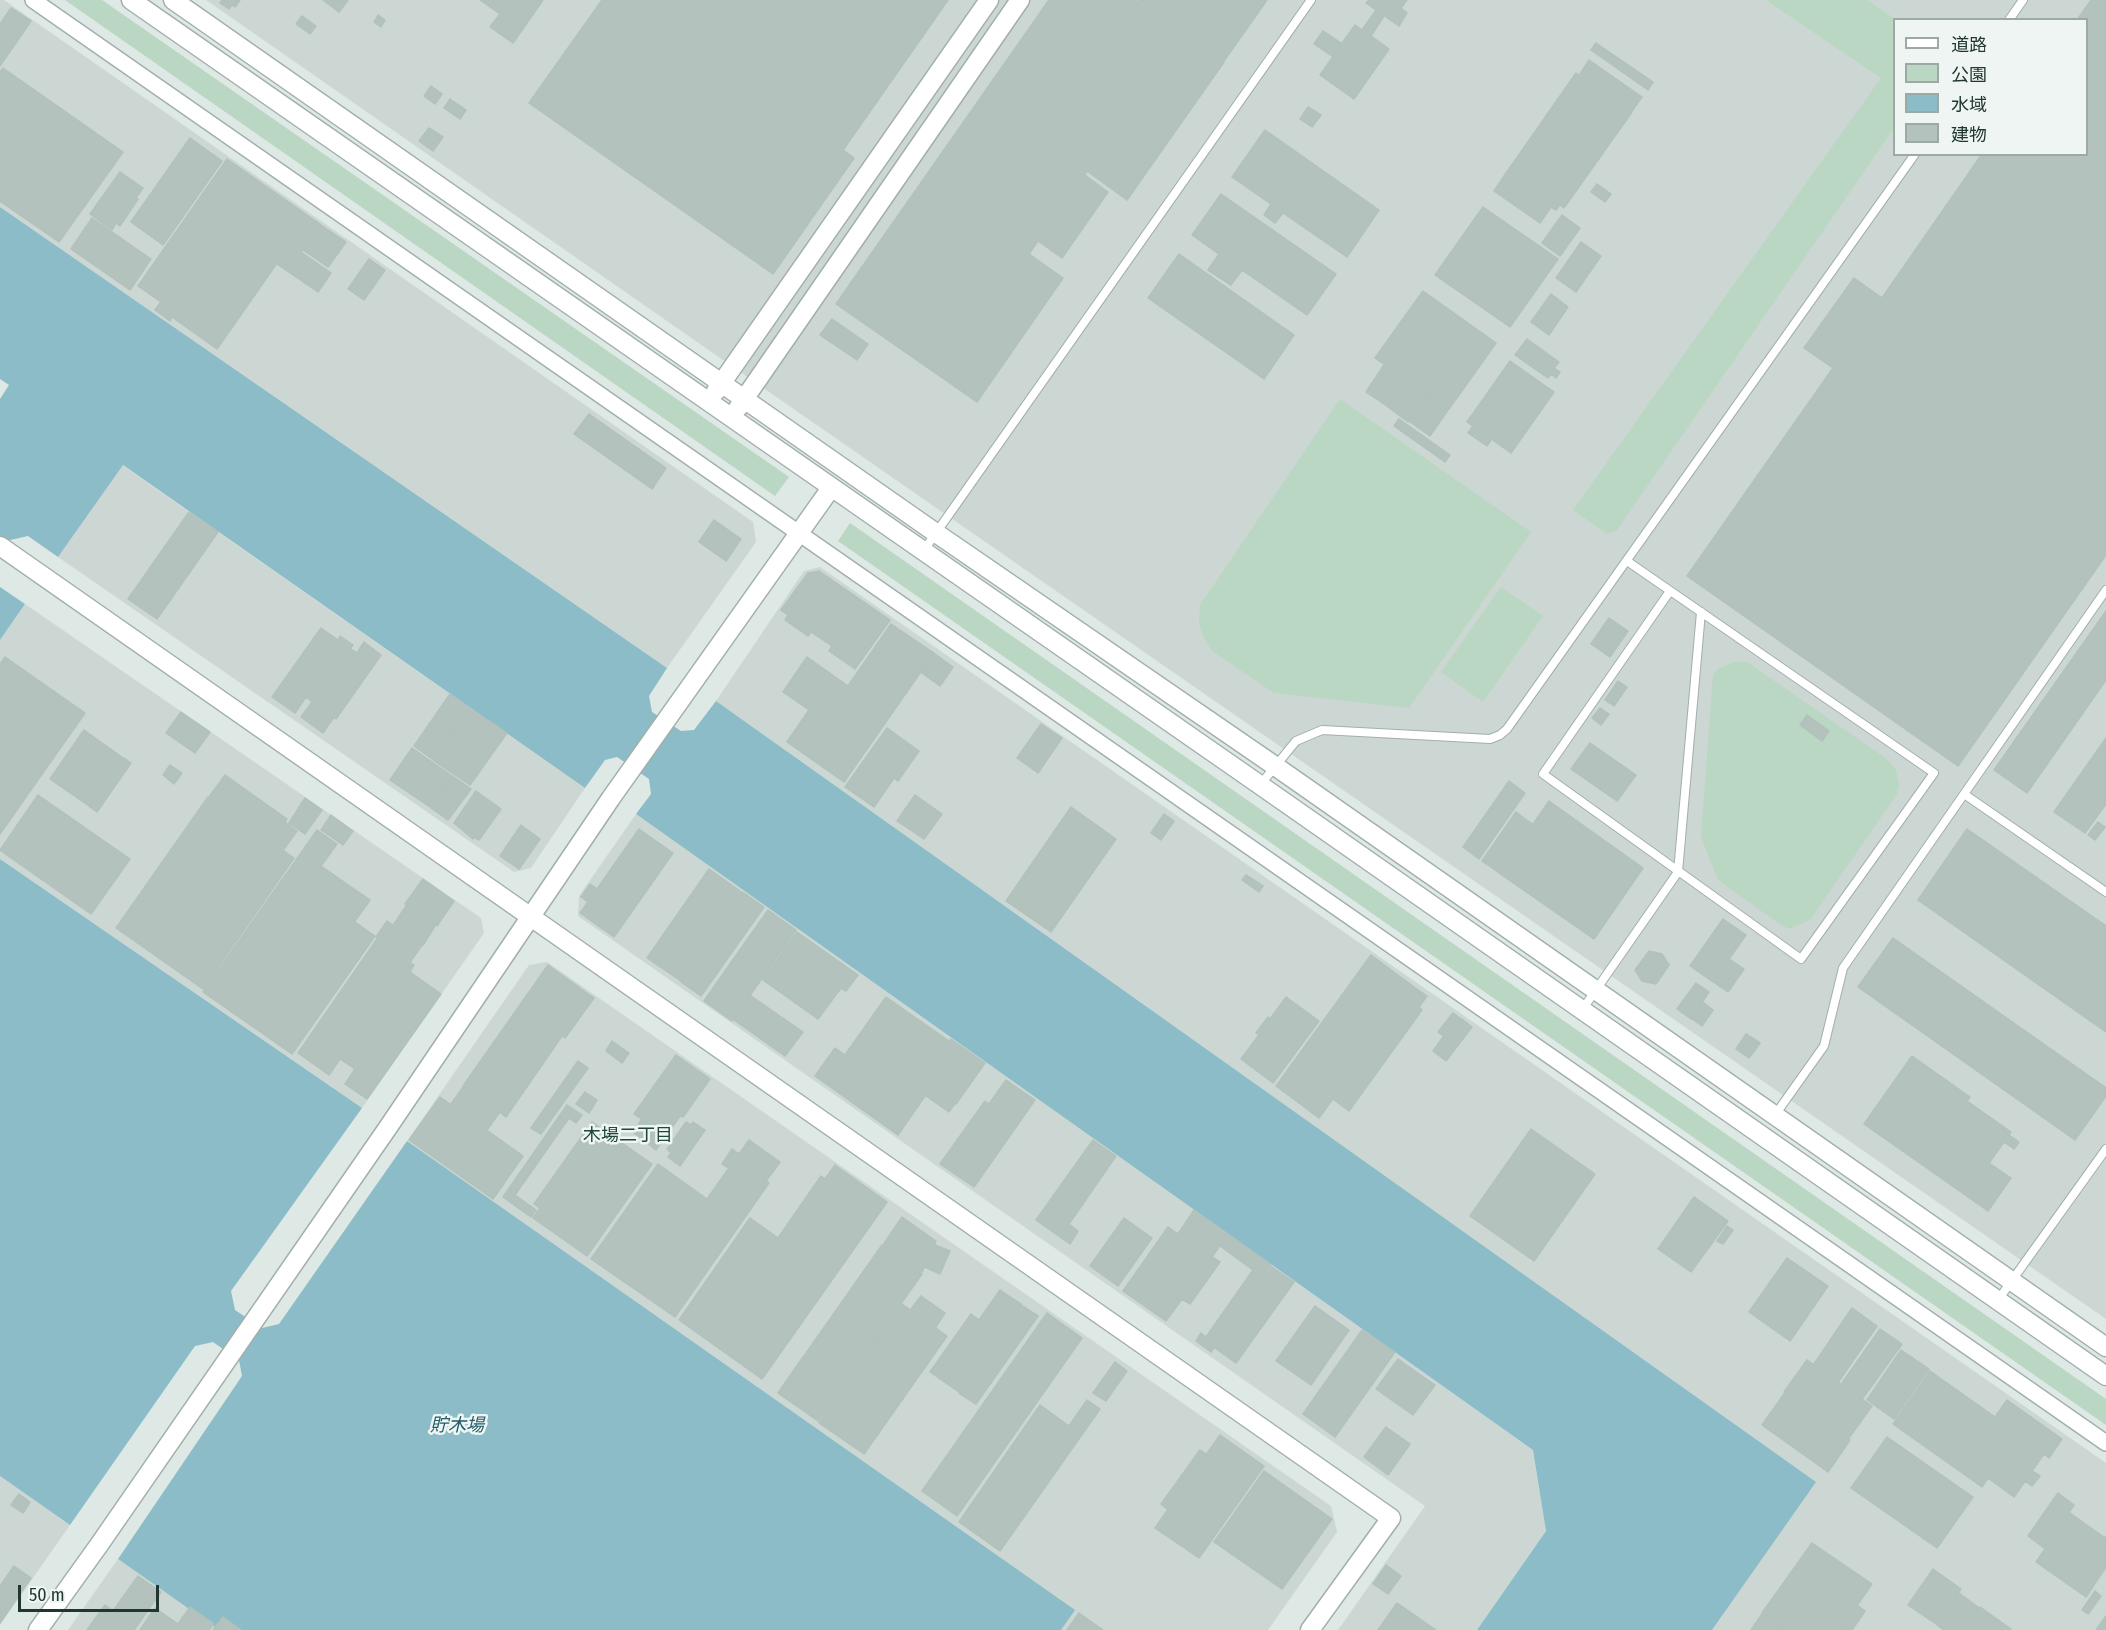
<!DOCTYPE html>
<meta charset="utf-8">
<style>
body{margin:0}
#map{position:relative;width:2106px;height:1630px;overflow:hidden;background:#dee8e4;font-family:"Fira Sans Condensed","Noto Sans JP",sans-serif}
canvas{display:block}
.legend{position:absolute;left:1893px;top:18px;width:195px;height:138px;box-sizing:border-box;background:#eef5f2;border:2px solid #9ca9a5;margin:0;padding:8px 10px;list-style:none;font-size:18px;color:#213631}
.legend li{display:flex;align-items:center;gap:12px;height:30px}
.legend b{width:30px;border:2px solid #9ca9a5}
.scale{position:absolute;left:18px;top:1585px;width:141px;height:27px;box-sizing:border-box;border:3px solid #213631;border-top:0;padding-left:8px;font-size:18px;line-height:21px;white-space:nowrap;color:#213631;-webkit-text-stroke:4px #eef5f2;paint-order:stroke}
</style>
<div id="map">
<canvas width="2106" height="1630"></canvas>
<ul class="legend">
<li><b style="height:8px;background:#fff"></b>道路</li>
<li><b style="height:16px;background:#b9d7c2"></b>公園</li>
<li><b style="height:16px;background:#8bbcc8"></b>水域</li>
<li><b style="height:16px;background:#b4c2bd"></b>建物</li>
</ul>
<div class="scale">50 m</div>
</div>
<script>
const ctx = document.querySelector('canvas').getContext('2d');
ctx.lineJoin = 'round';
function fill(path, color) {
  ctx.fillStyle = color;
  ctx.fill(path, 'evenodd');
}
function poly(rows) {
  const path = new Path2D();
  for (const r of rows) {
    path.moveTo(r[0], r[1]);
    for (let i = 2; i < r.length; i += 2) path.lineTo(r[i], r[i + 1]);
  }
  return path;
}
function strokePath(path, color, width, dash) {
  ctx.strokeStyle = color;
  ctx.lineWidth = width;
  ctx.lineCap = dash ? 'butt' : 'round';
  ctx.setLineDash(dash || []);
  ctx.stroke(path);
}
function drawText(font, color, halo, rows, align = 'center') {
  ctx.font = font + ' "Fira Sans Condensed","Noto Sans JP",sans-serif';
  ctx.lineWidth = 5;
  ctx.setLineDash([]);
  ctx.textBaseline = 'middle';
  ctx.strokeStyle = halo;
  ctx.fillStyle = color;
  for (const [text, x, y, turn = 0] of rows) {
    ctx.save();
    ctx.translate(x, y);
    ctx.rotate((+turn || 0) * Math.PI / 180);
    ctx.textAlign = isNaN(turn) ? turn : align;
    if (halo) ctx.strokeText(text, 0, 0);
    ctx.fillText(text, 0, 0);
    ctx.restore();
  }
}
const built = poly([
 [0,0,4,0,753,522,756,542,667,668,0,207],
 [206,0,2106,0,2106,1319,723,360],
 [1894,20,2086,20,2086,154,1894,154],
 [122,465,585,788,531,868,514,872,58,557],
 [820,567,2106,1463,2106,1630,1712,1630,1815,1482,716,701,804,571],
 [25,604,481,918,484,933,362,1108,0,859,0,640],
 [636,814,1533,1450,1546,1531,1477,1630,1338,1630,1425,1506,578,916,579,896],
 [547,962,1331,1506,1337,1532,1268,1630,1061,1630,1074,1610,407,1141,529,965],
 [0,1476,70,1525,0,1625],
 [118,1559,219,1630,68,1630]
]);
const green = poly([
 [65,0,102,0,789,477,775,496],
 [1766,0,1867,0,1895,19,1894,128,1617,530,1607,534,1573,510,1881,78],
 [1340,399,1531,532,1409,708,1274,693,1212,651,1202,634,1199,623,1200,605],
 [850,523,2106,1399,2106,1425,838,541],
 [1501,587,1543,616,1483,702,1441,672],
 [1734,662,1747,662,1887,759,1896,770,1899,785,1897,794,1810,920,1789,929,1778,923,1718,880,1701,837,1713,675,1718,669]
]);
const water = poly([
 [0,207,667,668,649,696,652,712,681,731,694,730,716,701,1816,1482,1712,1630,1477,1630,1546,1531,1533,1450,636,814,651,794,649,779,617,757,605,760,585,788,123,465,58,557,28,536,6,541,0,549,0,399,9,385,0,379],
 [0,587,25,604,0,640],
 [0,859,362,1108,231,1291,235,1310,262,1328,279,1324,407,1141,1075,1610,1061,1630,219,1630,118,1559,242,1376,239,1360,213,1342,195,1346,70,1525,0,1476]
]);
const building = poly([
 [222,0,240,0,235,7,232,5,229,9,220,3,222,0],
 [323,0,348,0,339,12,323,0],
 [480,0,543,0,513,43,490,27,500,14,480,0],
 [602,0,948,0,843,150,854,158,773,274,529,103,602,0],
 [1049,0,1135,0,1224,62,1127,200,1087,171,1085,175,1108,192,1062,258,1038,241,1029,254,1063,278,977,402,836,304,1049,0],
 [1138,0,1267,0,1224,61,1138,0],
 [1369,0,1407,0,1401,8,1407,13,1399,26,1366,3,1369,0],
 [2091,0,2106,0,2106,555,1958,766,1687,576,1833,368,1804,348,1854,278,1882,298,1982,154,2086,154,2086,20,2077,20,2091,0],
 [11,8,31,21,0,66,0,24,11,8],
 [1376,10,1384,16,1371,36,1389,49,1354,99,1320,75,1355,25,1362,30,1376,10],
 [378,15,385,20,381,27,374,22,378,15],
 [302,16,316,26,310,34,296,24,302,16],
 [1323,31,1341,43,1332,56,1314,44,1323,31],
 [1596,43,1653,82,1648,90,1591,50,1596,43],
 [1589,60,1642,97,1632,111,1580,74,1589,60],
 [3,68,123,152,59,242,0,201,0,72,3,68],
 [1576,73,1632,112,1564,208,1509,169,1576,73],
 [431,86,442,94,435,104,424,96,431,86],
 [450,99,466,110,460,119,444,108,450,99],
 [1308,107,1321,115,1312,127,1300,119,1308,107],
 [429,128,443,137,433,151,419,141,429,128],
 [1265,130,1379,210,1347,257,1283,213,1275,223,1264,215,1271,204,1232,177,1265,130],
 [190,138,222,161,163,245,131,222,190,138],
 [227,159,320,224,302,251,291,243,217,349,172,317,170,321,155,310,161,302,138,286,227,159],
 [1508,170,1559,206,1556,210,1551,207,1540,223,1494,191,1508,170],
 [120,172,143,188,136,198,138,199,120,226,116,223,112,230,90,214,120,172],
 [1597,184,1611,194,1605,202,1591,192,1597,184],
 [1221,194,1336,274,1307,315,1242,270,1231,285,1208,270,1219,254,1192,235,1221,194],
 [1483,207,1558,259,1510,327,1435,275,1483,207],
 [1562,215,1580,228,1560,256,1542,243,1562,215],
 [92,218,151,259,130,290,71,249,92,218],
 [321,225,346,242,328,267,303,250,321,225],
 [1581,242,1601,256,1576,292,1556,278,1581,242],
 [291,245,331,273,318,292,277,264,291,245],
 [1179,254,1294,335,1264,379,1148,298,1179,254],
 [369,259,385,270,364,300,348,289,369,259],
 [1423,291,1496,343,1449,409,1375,358,1423,291],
 [1551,294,1568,307,1549,335,1531,322,1551,294],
 [832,319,868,344,857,360,820,335,832,319],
 [1527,339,1559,362,1554,368,1560,372,1556,378,1551,374,1548,378,1515,355,1527,339],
 [1510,361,1554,392,1511,453,1467,422,1510,361],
 [1384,365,1406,380,1387,406,1366,392,1384,365],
 [1406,380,1427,395,1408,422,1388,407,1406,380],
 [1427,395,1448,410,1430,436,1409,421,1427,395],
 [589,414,666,468,652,489,574,434,589,414],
 [1399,419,1450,455,1445,462,1394,426,1399,419],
 [1472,427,1491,440,1487,446,1468,433,1472,427],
 [189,512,218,532,157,619,128,599,189,512],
 [714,520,741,539,726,561,699,542,714,520],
 [819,571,890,620,855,669,829,651,832,646,811,632,808,636,785,620,788,615,781,610,808,573,819,571],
 [2106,611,2106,680,2027,793,1994,770,2106,611],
 [1609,618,1628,631,1610,657,1591,644,1609,618],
 [891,624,934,653,844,782,787,742,809,710,783,692,807,657,848,686,891,624],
 [321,628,338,640,340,636,353,645,350,649,357,653,364,642,381,655,336,719,334,717,323,733,301,717,312,702,306,697,295,713,272,697,321,628],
 [935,654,953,667,940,686,922,673,935,654],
 [5,657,85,713,0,834,0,664,5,657],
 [1618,681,1627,687,1614,706,1605,700,1618,681],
 [450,694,468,707,432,759,414,746,450,694],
 [469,708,490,722,453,774,433,760,469,708],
 [1600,708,1609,714,1601,725,1592,718,1600,708],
 [181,712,210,732,195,753,166,733,181,712],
 [1807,715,1829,731,1822,741,1800,725,1807,715],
 [491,722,507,733,470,785,454,774,491,722],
 [1041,724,1062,738,1038,773,1017,758,1041,724],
 [887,728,919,751,898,781,894,778,874,807,845,787,887,728],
 [84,730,123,758,89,806,50,779,84,730],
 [2106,738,2106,804,2085,833,2054,812,2106,738],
 [1590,743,1636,775,1617,801,1571,769,1590,743],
 [412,748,452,776,430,807,390,780,412,748],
 [124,758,131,763,97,812,90,807,124,758],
 [170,765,182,773,174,784,163,775,170,765],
 [225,775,287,819,285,822,297,831,284,849,209,797,225,775],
 [453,776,471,789,448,820,431,808,453,776],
 [1509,781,1525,793,1479,859,1463,847,1509,781],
 [476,791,501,809,479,840,474,837,473,839,454,823,476,791],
 [38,795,130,859,91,914,0,850,38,795],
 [915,795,942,814,924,839,897,821,915,795],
 [208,797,294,858,203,989,116,928,208,797],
 [305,798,322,810,305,834,289,823,305,798],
 [1549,801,1643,868,1594,939,1499,873,1549,801],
 [1071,807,1116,839,1051,932,1006,901,1071,807],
 [1516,812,1532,824,1498,872,1482,861,1516,812],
 [1164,814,1174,821,1161,840,1151,833,1164,814],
 [331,815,353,831,343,845,321,830,331,815],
 [2098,822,2105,827,2095,840,2088,835,2098,822],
 [521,825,540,839,519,869,500,856,521,825],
 [639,829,673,853,614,937,580,913,588,902,581,897,590,884,597,889,639,829],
 [1967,829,2106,926,2106,1032,1918,900,1967,829],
 [317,830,337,844,321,866,370,900,355,921,287,873,317,830],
 [709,869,743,893,681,981,647,958,709,869],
 [286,874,375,936,292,1054,203,992,286,874],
 [1246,875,1263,886,1259,892,1242,880,1246,875],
 [423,879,454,901,437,926,405,904,423,879],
 [744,893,764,907,701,996,681,982,744,893],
 [406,906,435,926,423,945,394,924,406,906],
 [768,910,796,930,732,1021,704,1001,768,910],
 [1723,919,1746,935,1729,959,1744,969,1728,992,1690,966,1723,919],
 [387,921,422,945,411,961,376,937,387,921],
 [797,932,858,975,846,991,841,988,818,1019,763,980,797,932],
 [1893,938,2106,1088,2106,1096,2075,1140,1858,987,1893,938],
 [377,939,414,965,410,972,441,994,367,1099,345,1084,355,1069,340,1059,329,1075,298,1053,377,939],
 [1649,951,1662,954,1669,965,1656,984,1642,981,1635,970,1649,951],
 [1371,955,1414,987,1319,1118,1276,1086,1371,955],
 [548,965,594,998,565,1038,562,1036,506,1117,463,1086,548,965],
 [1696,983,1709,992,1691,1019,1677,1009,1696,983],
 [1414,987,1427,996,1419,1007,1422,1010,1349,1111,1333,1099,1414,987],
 [751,996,803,1032,785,1056,734,1020,751,996],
 [886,997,949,1041,888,1128,815,1076,835,1048,845,1055,886,997],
 [1286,997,1319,1021,1273,1083,1241,1059,1259,1035,1256,1033,1268,1017,1270,1019,1286,997],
 [1704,1003,1713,1010,1702,1026,1692,1019,1704,1003],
 [1453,1013,1461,1019,1446,1038,1438,1032,1453,1013],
 [1462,1019,1472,1027,1446,1061,1433,1051,1443,1037,1447,1039,1462,1019],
 [1746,1034,1760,1043,1749,1058,1736,1049,1746,1034],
 [951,1039,985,1063,956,1104,922,1080,951,1039],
 [612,1041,629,1053,622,1063,606,1051,612,1041],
 [676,1055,710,1079,683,1117,680,1116,656,1150,633,1132,642,1119,634,1114,676,1055],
 [1912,1056,1970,1097,1967,1101,2011,1132,2009,1135,2019,1142,2014,1149,2004,1142,1989,1163,2011,1178,1988,1211,1864,1124,1912,1056],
 [578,1061,588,1068,541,1134,531,1128,578,1061],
 [922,1080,955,1103,949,1112,916,1089,922,1080],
 [1006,1080,1035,1100,974,1187,940,1164,985,1101,989,1104,1006,1080],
 [463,1087,499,1113,487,1130,451,1104,463,1087],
 [915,1089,925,1096,898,1135,888,1128,915,1089],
 [585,1092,597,1100,589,1113,576,1104,585,1092],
 [440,1097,523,1156,493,1199,409,1140,440,1097],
 [567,1105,582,1115,576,1123,569,1118,515,1195,536,1210,531,1217,503,1197,567,1105],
 [592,1122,652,1164,587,1256,533,1218,540,1208,534,1204,592,1122],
 [686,1122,691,1125,693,1122,705,1130,680,1166,668,1157,671,1153,667,1149,686,1122],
 [1531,1129,1595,1174,1534,1261,1470,1216,1531,1129],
 [749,1140,780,1162,766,1181,769,1183,675,1317,591,1259,658,1164,707,1199,729,1168,722,1164,732,1149,739,1154,749,1140],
 [1093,1140,1116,1156,1069,1224,1078,1231,1070,1244,1036,1220,1093,1140],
 [835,1165,887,1202,762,1379,679,1320,750,1218,778,1238,821,1176,825,1179,835,1165],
 [1694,1197,1728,1221,1691,1272,1658,1249,1694,1197],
 [1194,1210,1228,1234,1212,1257,1220,1262,1190,1304,1182,1299,1166,1321,1123,1291,1168,1227,1178,1234,1194,1210],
 [902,1217,936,1241,922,1272,883,1245,902,1217],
 [1124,1218,1152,1238,1118,1286,1090,1266,1124,1218],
 [1727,1226,1733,1230,1723,1244,1717,1241,1727,1226],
 [1228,1234,1271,1265,1211,1352,1196,1341,1201,1333,1206,1337,1253,1270,1220,1246,1228,1234],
 [882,1245,922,1274,844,1384,804,1356,882,1245],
 [935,1245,950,1251,940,1274,925,1267,935,1245],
 [1787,1258,1828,1286,1790,1341,1749,1312,1787,1258],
 [1272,1267,1294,1282,1236,1363,1215,1348,1272,1267],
 [1000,1290,1021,1304,959,1392,930,1372,971,1314,979,1320,1000,1290],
 [921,1296,945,1313,936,1327,911,1309,921,1296],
 [902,1304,947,1336,864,1454,819,1423,902,1304],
 [1021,1305,1038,1316,976,1404,959,1393,1021,1305],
 [1315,1306,1349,1330,1311,1385,1276,1361,1315,1306],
 [1852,1308,1877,1326,1839,1381,1814,1364,1852,1308],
 [1047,1313,1082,1338,957,1516,922,1491,1047,1313],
 [1880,1329,1902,1344,1863,1398,1842,1383,1880,1329],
 [1362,1330,1395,1352,1335,1437,1303,1414,1362,1330],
 [1901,1350,1929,1369,1894,1419,1867,1400,1901,1350],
 [803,1357,844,1385,818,1421,778,1393,803,1357],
 [1398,1359,1435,1385,1413,1415,1376,1389,1398,1359],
 [1807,1360,1872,1406,1849,1438,1784,1392,1807,1360],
 [1115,1362,1127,1371,1106,1401,1093,1393,1115,1362],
 [1930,1371,1995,1417,2007,1400,2062,1439,2049,1458,2044,1454,2032,1471,2040,1476,2032,1486,2025,1481,2014,1497,1988,1478,1982,1487,1893,1424,1930,1371],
 [1784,1394,1850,1440,1828,1472,1762,1425,1784,1394],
 [1087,1400,1100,1409,1000,1551,959,1522,1040,1405,1069,1426,1087,1400],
 [1386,1427,1410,1444,1388,1475,1364,1457,1386,1427],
 [1220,1435,1264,1466,1199,1558,1155,1528,1220,1435],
 [1887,1437,1973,1497,1937,1548,1851,1488,1887,1437],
 [1200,1450,1206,1454,1167,1509,1161,1504,1200,1450],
 [1264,1471,1332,1519,1282,1589,1214,1542,1264,1471],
 [2058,1493,2074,1505,2044,1548,2028,1536,2058,1493],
 [19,1494,30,1502,23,1513,11,1505,19,1494],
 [2070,1513,2105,1538,2106,1536,2106,1567,2086,1597,2036,1562,2070,1513],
 [1812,1543,1872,1584,1840,1630,1786,1630,1762,1613,1812,1543],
 [1386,1565,1401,1576,1388,1594,1373,1584,1386,1565],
 [14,1566,31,1578,0,1623,0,1586,14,1566],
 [1933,1569,1961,1589,1936,1624,1908,1605,1933,1569],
 [138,1576,161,1592,134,1630,87,1630,105,1605,113,1611,138,1576],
 [2095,1591,2101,1596,2088,1614,2082,1610,2095,1591],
 [1959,1593,1978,1607,1962,1630,1944,1630,1937,1625,1959,1593],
 [1397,1603,1436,1630,1378,1630,1397,1603],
 [1857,1605,1865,1611,1852,1630,1840,1630,1857,1605],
 [190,1607,214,1624,209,1630,140,1630,155,1608,178,1624,190,1607],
 [1980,1607,2011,1629,2010,1630,1964,1630,1980,1607],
 [1079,1613,1103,1630,1067,1630,1079,1613],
 [1762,1614,1785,1630,1751,1630,1762,1614],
 [2106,1616,2106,1630,2096,1630,2106,1616],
 [223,1617,241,1630,213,1630,223,1617]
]);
const service = poly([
 [2009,20,2023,0],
 [924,550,1311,0],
 [1627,561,1934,773,1801,959,1543,774,1670,591],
 [1260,785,1296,741,1322,730,1490,739,1500,735,1507,729,1915,154],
 [1964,794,2106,892],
 [1582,1010,1678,872,1701,612],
 [1775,1115,1824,1046,1843,968,2106,590],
 [1998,1300,2106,1149]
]);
const minor = poly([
 [33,0,2106,1443]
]);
const tertiary = poly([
 [131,0,1260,785,2106,1376],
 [173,0,936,533,1275,766,2106,1347],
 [716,391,989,0],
 [738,408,1020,0],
 [0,546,1391,1518,1310,1630],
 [38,1630,99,1545,389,1126,611,798,831,488]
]);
const neighbourhoodNames = [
 ["木場二丁目",628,1136]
];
const waterNames = [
 ["貯木場",457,1426]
];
fill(built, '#ccd7d3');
fill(green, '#b9d7c2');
fill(water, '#8bbcc8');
fill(building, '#b4c2bd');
strokePath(building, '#b1c1bb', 1.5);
strokePath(service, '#a2afab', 10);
strokePath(minor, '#a2afab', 18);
strokePath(tertiary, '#a2afab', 21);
strokePath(service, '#fff', 8);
strokePath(minor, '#fff', 15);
strokePath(tertiary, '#fff', 18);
drawText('18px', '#20453d', '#eef5f2', neighbourhoodNames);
drawText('italic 18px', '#225c6a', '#eef5f2', waterNames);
</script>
